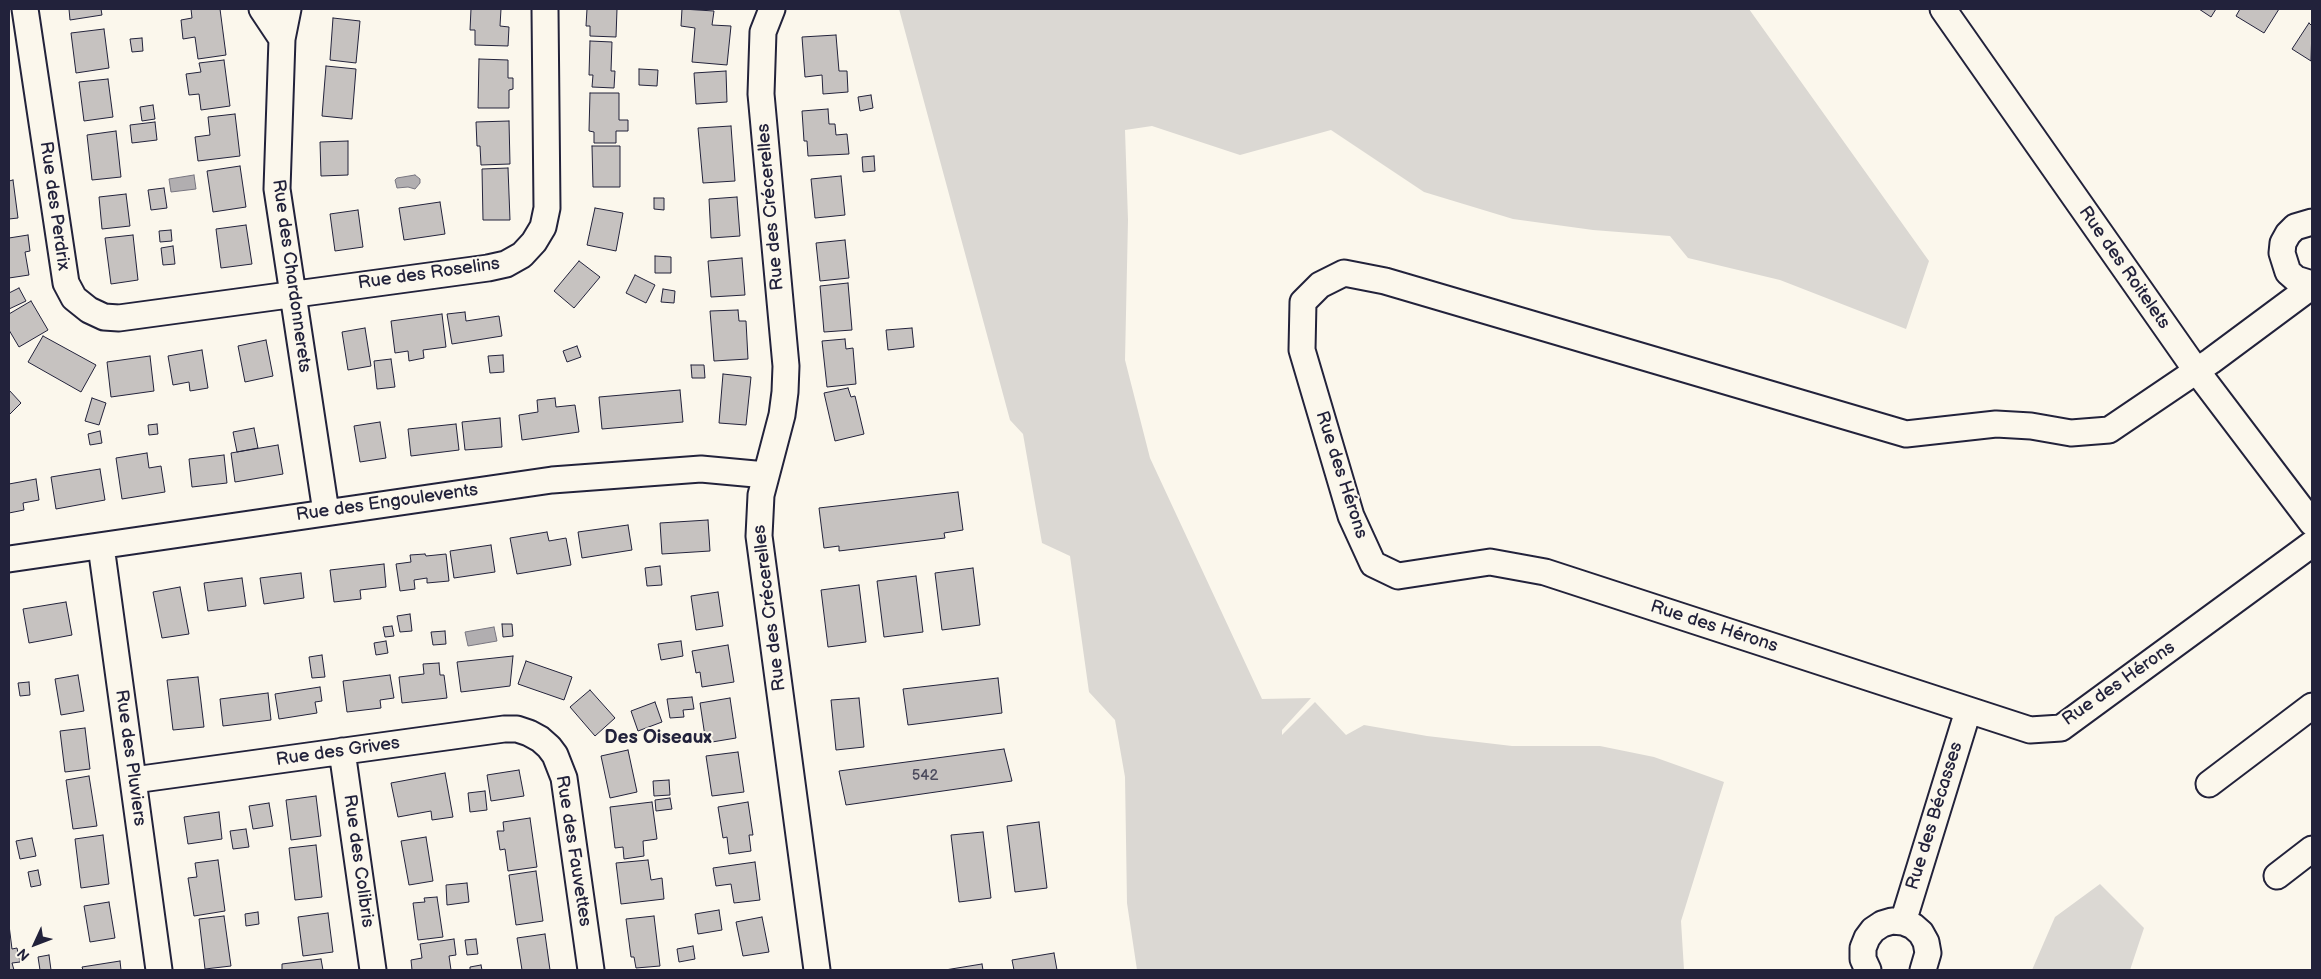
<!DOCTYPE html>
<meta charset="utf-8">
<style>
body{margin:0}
#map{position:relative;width:2321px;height:979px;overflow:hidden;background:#fbf7ec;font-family:"Balsamiq Sans",sans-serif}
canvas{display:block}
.frame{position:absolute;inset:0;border:10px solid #22223b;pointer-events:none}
.north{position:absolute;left:10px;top:919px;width:50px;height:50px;-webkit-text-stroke:4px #fbf7ec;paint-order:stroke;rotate:227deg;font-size:14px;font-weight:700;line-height:20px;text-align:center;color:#22223b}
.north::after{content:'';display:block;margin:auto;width:18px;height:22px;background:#22223b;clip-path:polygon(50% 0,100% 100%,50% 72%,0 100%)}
</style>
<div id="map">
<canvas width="2321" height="979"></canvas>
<div class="frame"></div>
<div class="north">N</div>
</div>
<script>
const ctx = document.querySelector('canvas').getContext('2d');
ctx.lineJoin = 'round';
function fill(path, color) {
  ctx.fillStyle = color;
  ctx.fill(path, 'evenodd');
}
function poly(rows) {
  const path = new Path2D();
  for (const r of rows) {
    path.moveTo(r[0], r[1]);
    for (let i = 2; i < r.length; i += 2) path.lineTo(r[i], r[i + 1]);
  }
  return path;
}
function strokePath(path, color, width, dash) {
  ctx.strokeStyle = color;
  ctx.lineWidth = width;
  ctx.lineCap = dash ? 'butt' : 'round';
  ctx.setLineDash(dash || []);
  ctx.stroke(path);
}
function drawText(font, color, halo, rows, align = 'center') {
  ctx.font = font + ' "Balsamiq Sans",sans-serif';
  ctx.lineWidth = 4;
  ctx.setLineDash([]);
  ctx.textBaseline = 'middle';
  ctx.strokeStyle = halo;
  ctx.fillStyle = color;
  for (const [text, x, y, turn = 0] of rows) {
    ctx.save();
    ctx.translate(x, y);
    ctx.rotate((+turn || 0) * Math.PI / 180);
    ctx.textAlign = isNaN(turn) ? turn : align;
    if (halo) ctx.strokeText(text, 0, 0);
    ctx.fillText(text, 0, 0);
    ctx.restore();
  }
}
const green = poly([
 [899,9,1749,9,1929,261,1906,329,1780,280,1688,258,1670,236,1593,230,1513,219,1424,192,1331,130,1240,155,1152,126,1125,130,1128,220,1125,360,1150,458,1262,699,1311,698,1282,730,1282,735,1315,702,1346,735,1364,725,1427,736,1512,746,1600,746,1654,757,1724,782,1681,921,1684,970,1137,970,1127,903,1125,777,1115,720,1089,692,1070,556,1042,543,1023,434,1010,420],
 [2100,884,2144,928,2130,970,2032,970,2055,917]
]);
const water = poly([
 [194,175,196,189,171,192,169,179,194,175],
 [415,175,420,179,420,183,415,189,408,187,397,188,395,180,397,178,415,175],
 [494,627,497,641,468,646,465,632,494,627]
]);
const building = poly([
 [69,9,101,9,102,15,70,20,69,9],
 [191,9,220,9,226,55,198,59,195,37,183,39,181,20,192,18,191,9],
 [471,9,501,9,500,26,509,27,508,46,475,45,475,30,470,30,471,9],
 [587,9,617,9,616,37,590,36,590,26,586,26,587,9],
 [682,9,714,11,712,25,731,26,727,65,692,62,695,28,681,26,682,9],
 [2199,9,2216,9,2211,17,2199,9],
 [2240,9,2279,9,2264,33,2236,16,2240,9],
 [333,18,360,21,356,63,330,60,333,18],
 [2309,23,2312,26,2311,61,2292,49,2309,23],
 [104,29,109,68,76,73,71,33,104,29],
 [836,35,839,71,847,71,848,92,823,94,822,75,805,77,802,37,836,35],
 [142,38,143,51,132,52,130,39,142,38],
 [590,41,612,42,611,71,615,71,614,88,592,87,593,75,589,75,590,41],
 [479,59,508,60,508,78,513,78,513,89,509,90,509,108,478,108,479,59],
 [224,60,230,106,201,110,199,94,189,95,186,74,201,72,199,63,224,60],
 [326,66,356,69,352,119,322,116,326,66],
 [639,69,658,70,657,86,639,85,639,69],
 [726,71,727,102,696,104,694,73,726,71],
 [108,79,113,117,84,121,79,82,108,79],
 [590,93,619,93,619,120,628,120,628,131,616,131,616,143,594,143,594,132,589,131,590,93],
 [871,95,873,108,860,111,858,97,871,95],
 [153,105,155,119,142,121,140,107,153,105],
 [828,109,829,124,835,124,836,135,847,134,849,154,808,156,807,141,804,141,802,111,828,109],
 [235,114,240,156,198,161,195,137,210,135,208,117,235,114],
 [509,121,510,164,481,165,480,146,477,146,476,122,509,121],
 [155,122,157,140,132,143,130,125,155,122],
 [731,126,735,181,703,183,698,128,731,126],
 [116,131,121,177,92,180,87,135,116,131],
 [348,141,348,175,321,176,320,142,348,141],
 [592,146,620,146,620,187,593,187,592,146],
 [874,156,875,171,863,172,862,157,874,156],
 [240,166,246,207,213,212,207,171,240,166],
 [508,168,510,220,483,220,482,169,508,168],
 [841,176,845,215,815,218,811,179,841,176],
 [13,180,18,218,9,219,9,181,13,180],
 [164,188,167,208,151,210,148,190,164,188],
 [126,194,130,226,102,229,99,197,126,194],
 [737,197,740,236,711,238,709,199,737,197],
 [654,198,664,198,664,210,654,209,654,198],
 [440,202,445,234,404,240,399,208,440,202],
 [595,208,623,213,616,251,587,245,595,208],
 [358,210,363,247,335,251,330,214,358,210],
 [246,225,252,264,221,268,216,229,246,225],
 [171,230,172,241,160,242,159,231,171,230],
 [28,235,30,251,25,252,29,275,9,278,9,238,28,235],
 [133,235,138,280,111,284,105,238,133,235],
 [845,240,849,278,820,281,816,243,845,240],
 [173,246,175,264,163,265,161,248,173,246],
 [655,256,671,257,671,273,655,273,655,256],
 [742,258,745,295,711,297,708,261,742,258],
 [579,261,600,277,574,308,554,291,579,261],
 [635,275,655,285,646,303,626,293,635,275],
 [848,283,852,330,824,332,820,286,848,283],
 [19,288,26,301,9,309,9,293,19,288],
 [663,289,675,291,674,303,661,302,663,289],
 [31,301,48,330,19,347,9,330,9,314,31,301],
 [738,310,739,321,746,321,748,359,714,361,710,311,738,310],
 [465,312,466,321,499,316,502,336,452,344,447,314,465,312],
 [442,314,446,347,423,350,424,358,409,361,408,351,395,353,391,321,442,314],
 [365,328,371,366,348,370,342,332,365,328],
 [912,328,914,347,888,350,886,330,912,328],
 [43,336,96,365,81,392,28,362,43,336],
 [845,339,846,349,853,348,856,384,827,387,822,341,845,339],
 [266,340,273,376,245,382,238,346,266,340],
 [577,346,581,357,567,362,563,351,577,346],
 [202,350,208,388,190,391,189,382,173,385,168,356,202,350],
 [503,355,504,372,490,373,488,356,503,355],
 [150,356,154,391,111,397,107,362,150,356],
 [391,359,395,387,377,389,374,361,391,359],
 [691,365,704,365,705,378,692,378,691,365],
 [723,374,751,377,746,425,719,423,723,374],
 [848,388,851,397,855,396,864,434,835,441,824,393,848,388],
 [9,390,21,403,9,415,9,390],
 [680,390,683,422,602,429,599,397,680,390],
 [92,398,106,403,99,425,85,421,92,398],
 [555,398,556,407,575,405,579,432,522,440,519,415,538,412,537,400,555,398],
 [500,418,502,447,465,450,462,422,500,418],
 [380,422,386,458,360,462,354,426,380,422],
 [157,424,158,434,149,435,148,425,157,424],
 [456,424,459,450,411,456,408,429,456,424],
 [254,428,258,448,237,452,233,432,254,428],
 [100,431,102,443,90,445,88,434,100,431],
 [278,445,283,474,235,482,231,453,278,445],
 [147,453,149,468,161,466,165,492,122,499,116,458,147,453],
 [224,455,227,483,192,487,189,459,224,455],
 [100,469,105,500,56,509,51,477,100,469],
 [36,479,39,500,23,503,24,510,9,513,9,484,36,479],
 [958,492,963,530,944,533,945,538,839,551,839,546,824,548,819,508,958,492],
 [708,520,710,551,662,554,660,523,708,520],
 [628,525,632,550,582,558,578,532,628,525],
 [547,532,549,541,566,538,571,565,517,574,510,538,547,532],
 [491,545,495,572,454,578,450,551,491,545],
 [425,554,426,556,446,554,449,581,427,583,427,578,414,580,415,589,400,591,396,564,411,562,410,555,425,554],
 [384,564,386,587,360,590,361,599,334,602,330,570,384,564],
 [660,566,662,585,647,586,645,568,660,566],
 [973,568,980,625,942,630,935,573,973,568],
 [301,573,304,598,264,604,260,578,301,573],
 [916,576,923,632,884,637,877,581,916,576],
 [242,578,246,606,208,611,204,583,242,578],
 [859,585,866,642,828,647,821,590,859,585],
 [180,587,189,634,162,638,153,592,180,587],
 [718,592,723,626,696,630,691,596,718,592],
 [66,602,72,635,29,643,23,609,66,602],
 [410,614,412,631,400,632,397,616,410,614],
 [502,624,512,624,513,636,503,637,502,624],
 [392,626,394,636,385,637,383,627,392,626],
 [445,631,446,644,433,645,431,632,445,631],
 [386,641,388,653,376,655,374,643,386,641],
 [681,641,683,656,661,660,658,644,681,641],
 [728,645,734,682,702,687,700,672,696,673,692,651,728,645],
 [322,655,325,677,312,678,309,657,322,655],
 [513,656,510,686,461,692,457,662,513,656],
 [526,661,572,677,564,700,518,684,526,661],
 [439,663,440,675,444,675,447,698,402,703,399,677,424,674,423,664,439,663],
 [78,675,84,711,61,715,55,679,78,675],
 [390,675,394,698,380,700,381,708,347,712,343,681,390,675],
 [198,677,204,727,173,730,167,680,198,677],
 [998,678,1002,713,908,725,903,689,998,678],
 [29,682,30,695,20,696,18,683,29,682],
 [320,687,322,701,315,702,317,713,279,719,275,694,320,687],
 [590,690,615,718,595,736,570,707,590,690],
 [268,693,271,720,223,726,220,699,268,693],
 [692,697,694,709,683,710,684,717,670,718,667,699,692,697],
 [730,698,736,738,706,743,700,703,730,698],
 [859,698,864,747,836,750,831,700,859,698],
 [655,702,662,722,638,731,631,711,655,702],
 [85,728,90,769,65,772,60,731,85,728],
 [1004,749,1012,781,846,805,839,771,1004,749],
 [628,750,637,792,610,798,601,756,628,750],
 [738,752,744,792,712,796,706,756,738,752],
 [519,770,524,796,491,801,487,775,519,770],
 [445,773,453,817,432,820,431,811,398,817,391,783,445,773],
 [89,776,97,826,73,829,66,780,89,776],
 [669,780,670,795,654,796,653,781,669,780],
 [485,791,487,810,470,812,468,793,485,791],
 [316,796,321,836,291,840,286,800,316,796],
 [670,798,672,809,656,811,655,800,670,798],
 [652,802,657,839,643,841,644,856,624,859,623,847,615,848,610,807,652,802],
 [748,802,753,835,749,835,751,851,729,854,727,837,723,838,718,807,748,802],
 [269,803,273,826,253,829,249,806,269,803],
 [219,812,222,839,188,844,184,817,219,812],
 [530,818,537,867,508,871,505,849,500,850,497,831,504,831,503,822,530,818],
 [1039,822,1047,888,1015,892,1007,826,1039,822],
 [246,829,249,847,233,849,230,831,246,829],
 [983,832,991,898,959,902,951,835,983,832],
 [103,835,109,884,81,888,75,839,103,835],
 [426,837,433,881,409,885,401,841,426,837],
 [32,838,36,856,20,859,16,841,32,838],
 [316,845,322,897,295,900,289,848,316,845],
 [218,860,225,911,194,916,188,878,197,877,195,863,218,860],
 [648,860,651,880,662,878,664,899,621,904,616,863,648,860],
 [755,862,760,900,734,903,731,884,716,886,713,868,755,862],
 [38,870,41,885,31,887,28,872,38,870],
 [536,871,543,921,516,925,509,875,536,871],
 [467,883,469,902,447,905,446,885,467,883],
 [437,897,443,937,418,940,413,903,425,902,424,898,437,897],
 [109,902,115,938,90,942,84,906,109,902],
 [719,910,722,930,698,934,695,914,719,910],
 [258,912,259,924,246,926,245,914,258,912],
 [328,913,333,952,303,956,298,917,328,913],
 [224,916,231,966,205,969,199,919,224,916],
 [654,916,660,966,636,968,634,957,631,957,626,919,654,916],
 [762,917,769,952,743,956,736,922,762,917],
 [9,925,12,949,17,948,20,962,12,963,14,970,9,970,9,925],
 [545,934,550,970,522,970,517,938,545,934],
 [454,939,456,955,449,956,451,970,412,970,411,960,422,958,420,944,454,939],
 [476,939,478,954,467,955,465,940,476,939],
 [693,946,695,959,679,962,677,949,693,946],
 [1054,953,1057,970,1014,970,1012,960,1054,953],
 [49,955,51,970,40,970,38,957,49,955],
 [321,959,323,970,282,970,282,964,321,959],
 [120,961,121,970,83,970,82,967,120,961],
 [982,964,983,970,945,970,982,964],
 [481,965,482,970,470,970,470,967,481,965]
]);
const minor = poly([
 [25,9,66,283,74,298,89,310,104,317,119,318,488,268,506,264,522,255,534,242,543,227,547,208,545,9],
 [262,9,282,39],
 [288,9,282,39,277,189,326,512],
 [772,9,763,32,761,94,786,366,785,392,782,415,761,495,759,536,817,970],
 [1943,9,2196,370,2312,523],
 [2312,222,2295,227,2288,234,2283,243,2282,253,2288,272,2296,279,2312,284],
 [2312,286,2211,361,2109,430,2071,433,2031,426,1996,424,1906,434,1385,281,1344,273,1320,285,1303,302,1302,350,1351,516,1373,564,1398,576,1490,562,1545,572,2030,730,2061,728,2312,544],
 [101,546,159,970],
 [9,559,552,480,701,469,766,475],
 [342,751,373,970],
 [134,780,504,729,517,729,529,733,540,739,549,747,555,755,564,778,591,970],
 [2209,784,2312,706],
 [2277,876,2312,849],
 [1903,922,1968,711],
 [1868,970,1863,959,1863,948,1867,938,1873,930,1882,924,1892,921,1903,922,1913,926,1921,933,1926,942,1928,953,1923,970]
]);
const numberNames = [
 ["542",925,776]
];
const streetNames = [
 ["Rue des Perdrix",54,206,82],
 ["Rue des Crécerelles",771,207,-95],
 ["Rue des Roitelets",2124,268,55],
 ["Rue des Roselins",429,274,-8],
 ["Rue des Chardonnerets",291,276,82],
 ["Rue des Hérons",1341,475,72],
 ["Rue des Engoulevents",387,503,-8],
 ["Rue des Crécerelles",770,608,-97],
 ["Rue des Hérons",1714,627,18],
 ["Rue des Hérons",2119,684,-35],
 ["Rue des Grives",338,752,-8],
 ["Rue des Pluviers",130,758,82],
 ["Rue des Bécasses",1935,816,-73],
 ["Rue des Fauvettes",573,851,81],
 ["Rue des Colibris",358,861,82]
];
const neighbourhoodNames = [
 ["Des Oiseaux",658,738]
];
fill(green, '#dbd8d3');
fill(water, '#b1aeb0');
strokePath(water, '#787681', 1);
fill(building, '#c6c2c0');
strokePath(building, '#22223b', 1);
strokePath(minor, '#22223b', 29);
strokePath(minor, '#fbf7ec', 25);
drawText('15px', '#4b4a5c', null, numberNames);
drawText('18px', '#22223b', '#fbf7ec', streetNames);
drawText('bold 19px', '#22223b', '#fbf7ec', neighbourhoodNames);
</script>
